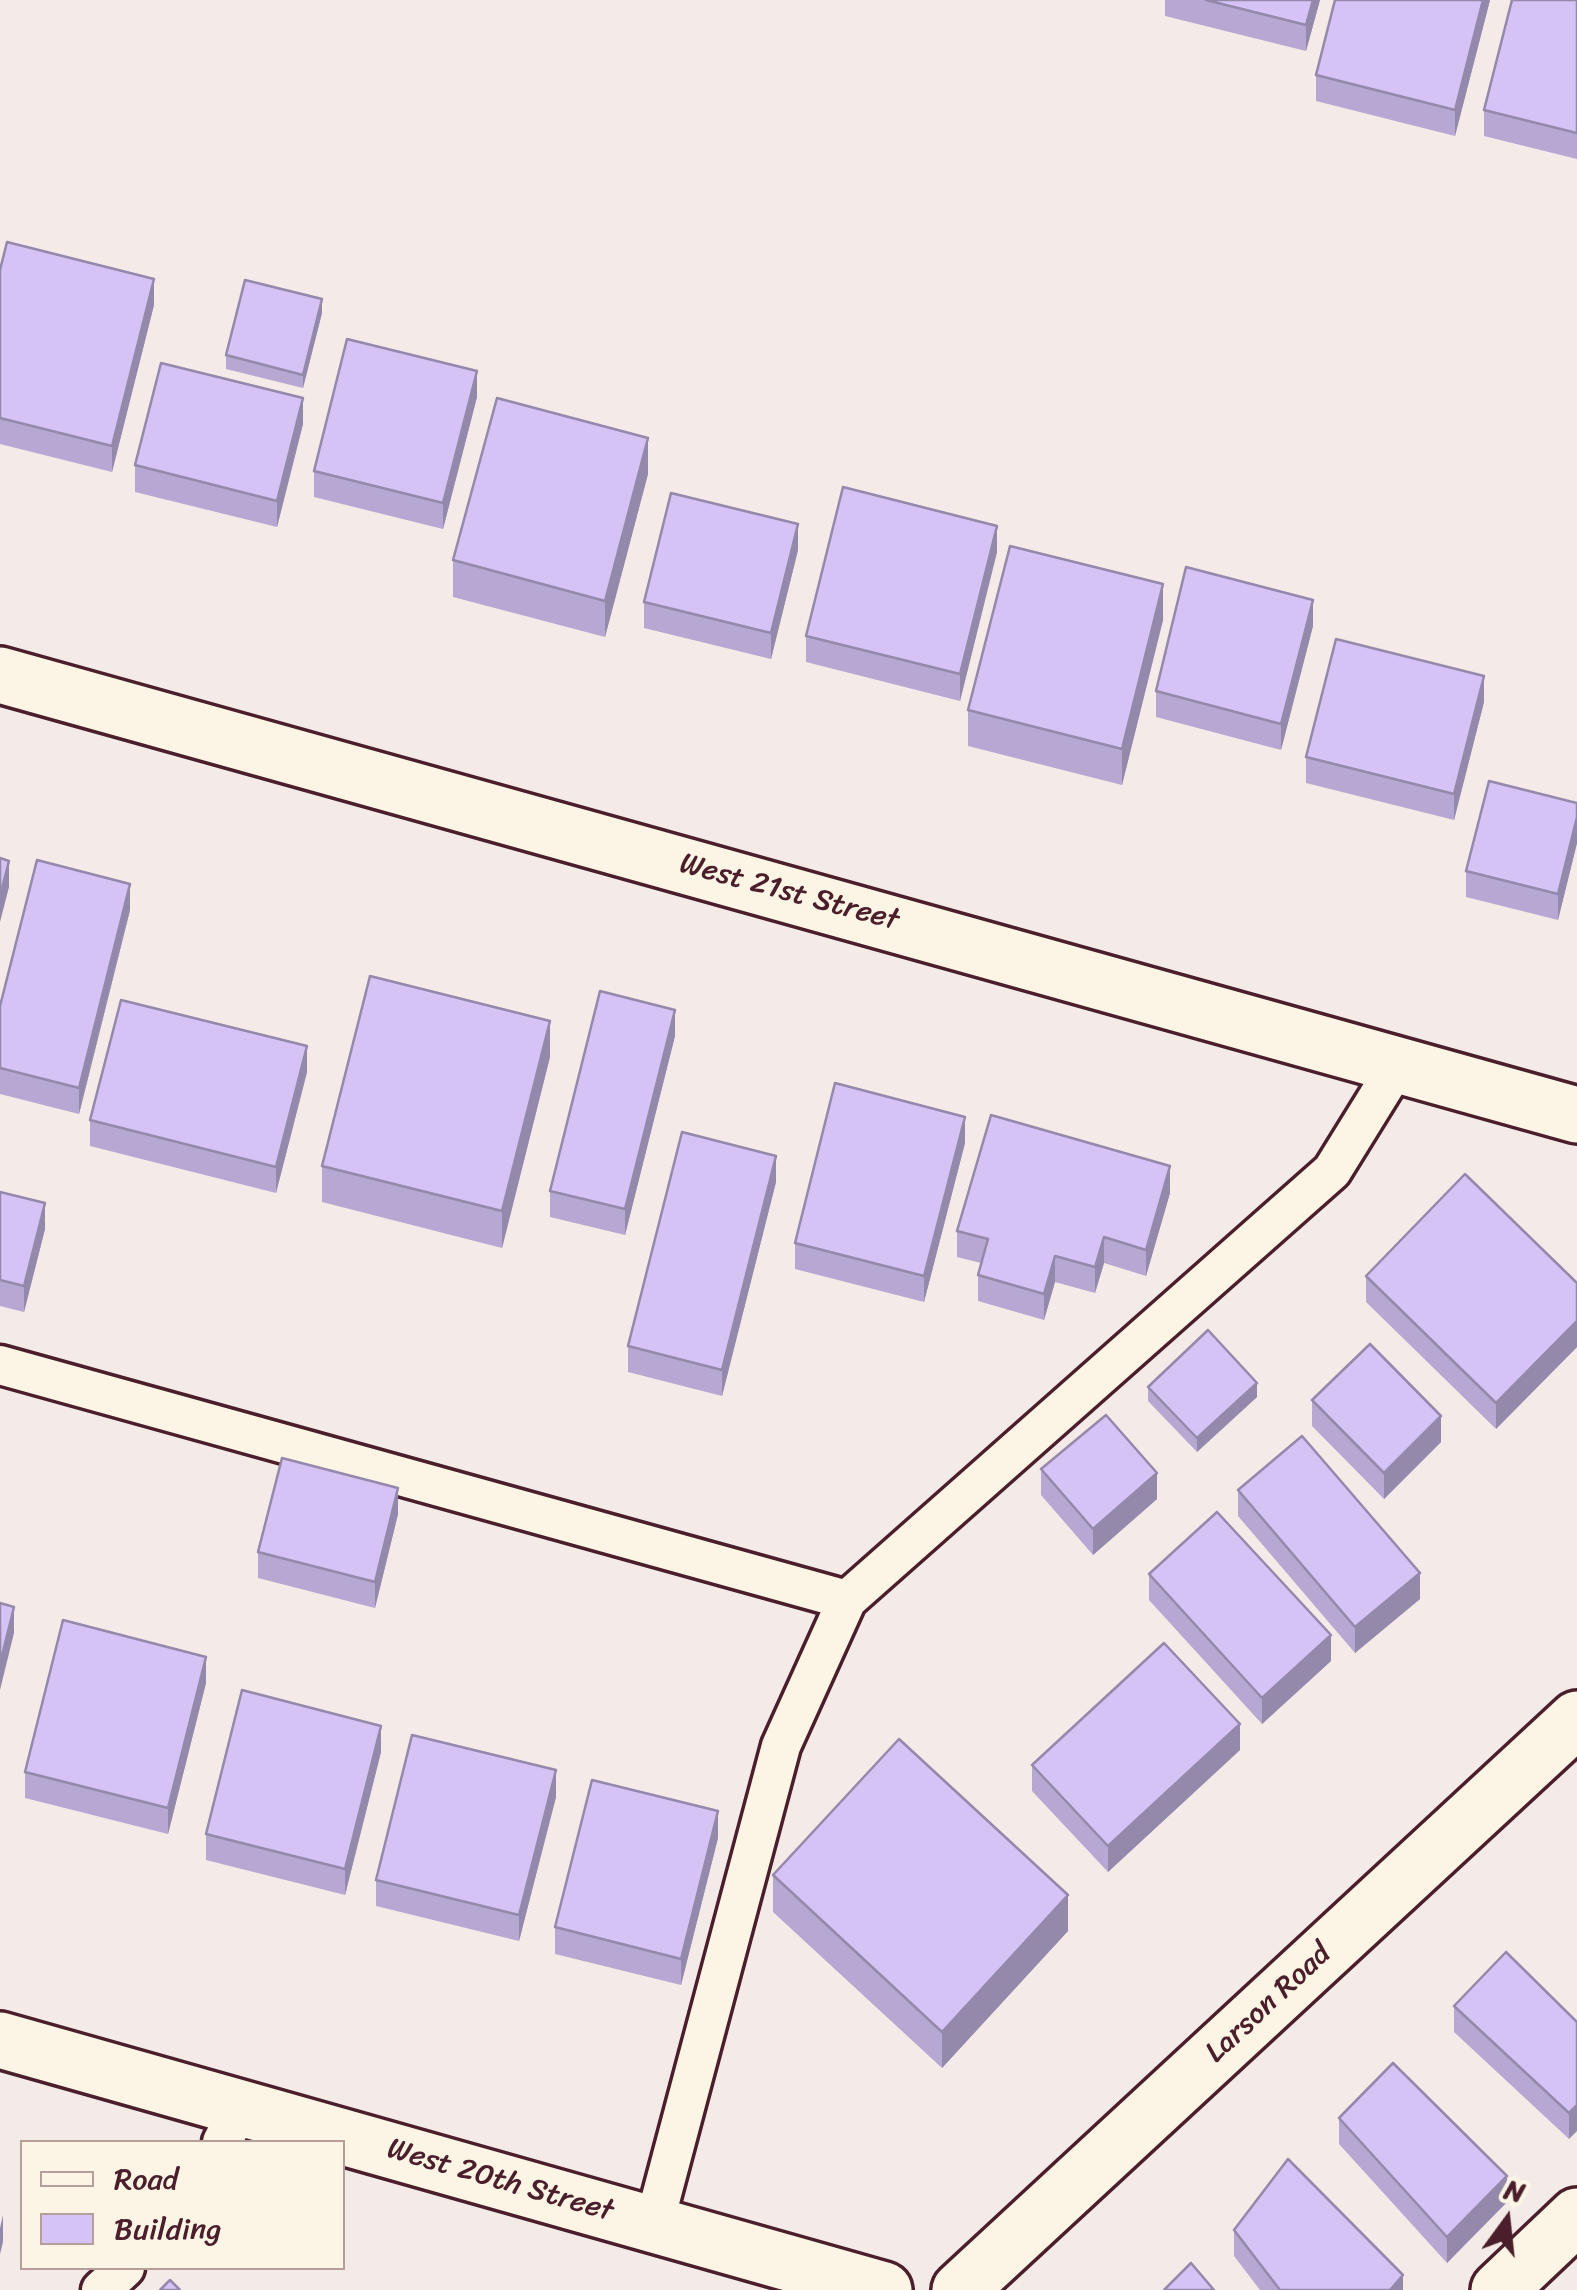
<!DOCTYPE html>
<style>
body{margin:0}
#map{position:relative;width:1577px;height:2290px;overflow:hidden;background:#f4ebe8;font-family:Sriracha,sans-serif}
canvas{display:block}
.legend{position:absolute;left:20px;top:2140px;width:325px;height:130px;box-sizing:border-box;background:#fcf5e5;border:2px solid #b59f9b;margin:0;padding:12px 18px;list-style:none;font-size:30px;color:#4a1f2b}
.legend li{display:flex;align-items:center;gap:20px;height:50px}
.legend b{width:50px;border:2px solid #b59f9b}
.north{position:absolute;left:1457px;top:2170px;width:100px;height:100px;-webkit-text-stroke:8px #fcf5e5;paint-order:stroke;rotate:15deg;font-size:28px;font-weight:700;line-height:40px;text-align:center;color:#4a1f2b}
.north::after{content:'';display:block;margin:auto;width:35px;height:45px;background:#4a1f2b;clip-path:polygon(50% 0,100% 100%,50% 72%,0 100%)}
</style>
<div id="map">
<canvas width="1577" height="2290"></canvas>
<ul class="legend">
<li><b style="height:12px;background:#fcf5e5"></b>Road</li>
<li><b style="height:28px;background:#d4c3f4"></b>Building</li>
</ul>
<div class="north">N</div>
</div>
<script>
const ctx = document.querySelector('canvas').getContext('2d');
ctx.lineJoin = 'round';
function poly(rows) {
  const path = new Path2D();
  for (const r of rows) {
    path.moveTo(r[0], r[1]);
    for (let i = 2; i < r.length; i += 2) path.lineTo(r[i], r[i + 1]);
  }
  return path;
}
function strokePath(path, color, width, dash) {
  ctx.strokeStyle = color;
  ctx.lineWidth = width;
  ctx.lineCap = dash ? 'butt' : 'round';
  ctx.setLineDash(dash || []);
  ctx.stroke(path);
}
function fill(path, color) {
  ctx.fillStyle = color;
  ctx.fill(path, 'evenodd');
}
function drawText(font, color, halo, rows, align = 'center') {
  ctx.font = font + ' Sriracha,sans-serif';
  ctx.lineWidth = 8;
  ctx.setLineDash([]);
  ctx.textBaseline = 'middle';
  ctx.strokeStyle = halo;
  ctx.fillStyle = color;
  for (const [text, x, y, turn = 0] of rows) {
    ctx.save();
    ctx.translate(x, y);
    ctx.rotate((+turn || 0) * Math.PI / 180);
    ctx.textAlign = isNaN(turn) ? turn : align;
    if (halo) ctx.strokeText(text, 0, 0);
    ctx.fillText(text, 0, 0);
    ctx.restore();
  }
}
const lane = poly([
 [0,1365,847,1600,1332,1171,1397,1066],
 [222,2142,240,2108],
 [654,2224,781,1746,847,1600],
 [101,2290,125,2268]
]);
const street = poly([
 [0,675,1577,1115],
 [0,2040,884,2290],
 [1499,2290,1577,2216]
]);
const secondary = poly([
 [960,2290,1577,1719]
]);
const wall = poly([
 [1165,0,1320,0,1306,51,1165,16],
 [1335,0,1490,0,1455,136,1316,101,1316,75],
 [1577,0,1577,159,1484,136,1484,110],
 [0,270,154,305,112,472,0,444],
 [322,313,303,388,226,369,226,355],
 [477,397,443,529,314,497,314,471],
 [303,424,277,527,135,492,135,465],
 [648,474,605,637,453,597,453,560],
 [798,550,771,659,644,628,644,602],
 [997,552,960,701,806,662,806,636],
 [1163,620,1122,785,968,746,968,710],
 [1313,626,1281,750,1156,717,1156,691],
 [1484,702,1454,820,1306,783,1306,757],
 [1577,803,1577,843,1558,920,1466,897,1466,871],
 [130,910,79,1114,0,1094,0,1006],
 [675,1036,625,1235,550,1217,550,1191],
 [550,1057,502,1248,322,1202,322,1166],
 [307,1072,276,1193,90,1146,90,1120],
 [965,1143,924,1302,795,1269,795,1243],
 [776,1182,722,1396,628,1372,628,1346],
 [0,1192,45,1229,24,1312,0,1306],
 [1170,1193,1146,1276,1104,1263,1095,1293,1055,1282,1044,1320,978,1301,978,1275,981,1263,957,1257,957,1231],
 [1366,1276,1577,1283,1577,1347,1496,1429,1366,1302],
 [1148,1387,1257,1397,1197,1452,1148,1401],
 [1312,1400,1441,1442,1384,1499,1312,1426],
 [1041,1469,1157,1499,1093,1555,1041,1495],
 [1238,1490,1420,1599,1355,1653,1238,1516],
 [398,1514,375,1608,258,1578,258,1552],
 [1149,1574,1331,1661,1262,1724,1149,1600],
 [206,1683,168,1834,25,1798,25,1772],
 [1240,1750,1108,1872,1032,1791,1032,1765],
 [381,1752,345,1895,206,1860,206,1834],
 [556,1797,519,1941,376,1906,376,1880],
 [718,1838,681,1985,555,1954,555,1927],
 [773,1875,1068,1931,942,2068,773,1912],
 [1454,2006,1577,2022,1569,2139,1454,2032],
 [1339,2118,1507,2202,1447,2263,1339,2144],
 [1234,2230,1403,2290,1260,2290,1234,2256]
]);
const shadedWall = poly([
 [1313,0,1320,0,1306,51,1306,25],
 [1483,0,1490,0,1455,136,1455,110],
 [154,279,154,305,112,472,112,446],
 [322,299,322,313,303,388,303,375],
 [477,371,477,397,443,529,443,503],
 [303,398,303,424,277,527,277,501],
 [648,438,648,474,605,637,605,601],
 [798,524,798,550,771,659,771,633],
 [997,526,997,552,960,701,960,674],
 [1163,584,1163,620,1122,785,1122,749],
 [1313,600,1313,626,1281,750,1281,724],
 [1484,676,1484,702,1454,820,1454,794],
 [1577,817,1577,843,1558,920,1558,894],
 [9,861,9,887,0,922,0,896],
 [130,884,130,910,79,1114,79,1088],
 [675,1010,675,1036,625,1235,625,1209],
 [550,1021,550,1057,502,1248,502,1211],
 [307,1046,307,1072,276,1193,276,1167],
 [965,1117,965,1143,924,1302,924,1276],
 [776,1156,776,1182,722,1396,722,1370],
 [1170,1166,1170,1193,1146,1276,1146,1250],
 [45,1203,45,1229,24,1312,24,1286],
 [1104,1237,1104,1263,1095,1293,1095,1267],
 [1055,1256,1055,1282,1044,1320,1044,1294],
 [1577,1321,1577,1347,1496,1429,1496,1403],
 [1257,1383,1257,1397,1197,1452,1197,1438],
 [1441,1416,1441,1442,1384,1499,1384,1473],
 [1157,1473,1157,1499,1093,1555,1093,1529],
 [398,1488,398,1514,375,1608,375,1582],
 [1420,1573,1420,1599,1355,1653,1355,1627],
 [14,1607,14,1633,0,1690,0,1664],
 [1331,1635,1331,1661,1262,1724,1262,1698],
 [206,1657,206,1683,168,1834,168,1808],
 [1240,1724,1240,1750,1108,1872,1108,1846],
 [381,1726,381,1752,345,1895,345,1869],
 [556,1770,556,1797,519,1941,519,1915],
 [718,1811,718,1838,681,1985,681,1959],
 [1068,1895,1068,1931,942,2068,942,2032],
 [1577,2105,1577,2131,1569,2139,1569,2113],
 [1507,2176,1507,2202,1447,2263,1447,2237],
 [3,2215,3,2242,0,2254,0,2228],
 [1403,2275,1403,2290,1390,2290]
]);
const building = poly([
 [1206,0,1313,0,1306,25,1206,0],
 [1335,0,1483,0,1455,110,1316,75,1335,0],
 [1512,0,1577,0,1577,133,1484,110,1512,0],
 [7,242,154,279,112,446,0,418,0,270,7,242],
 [245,280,322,299,303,375,226,355,245,280],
 [347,339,477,371,443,503,314,471,347,339],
 [161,363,303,398,277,501,135,465,161,363],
 [497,398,648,438,605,601,453,560,497,398],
 [843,487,997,526,960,674,806,636,843,487],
 [671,493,798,524,771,633,644,602,671,493],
 [1010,546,1163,584,1122,749,968,710,1010,546],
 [1186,567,1313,600,1281,724,1156,691,1186,567],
 [1336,639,1484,676,1454,794,1306,757,1336,639],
 [1489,781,1577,803,1577,817,1558,894,1466,871,1489,781],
 [0,858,9,861,0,896,0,858],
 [37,860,130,884,79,1088,0,1068,0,1006,37,860],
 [370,976,550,1021,502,1211,322,1166,370,976],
 [600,991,675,1010,625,1209,550,1191,600,991],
 [121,1000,307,1046,276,1167,90,1120,121,1000],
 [835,1083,965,1117,924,1276,795,1243,835,1083],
 [991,1115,1170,1166,1146,1250,1104,1237,1095,1267,1055,1256,1044,1294,978,1275,988,1239,957,1231,991,1115],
 [682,1132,776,1156,722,1370,628,1346,682,1132],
 [1465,1174,1577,1283,1577,1321,1496,1403,1366,1276,1465,1174],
 [0,1192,45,1203,24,1286,0,1280,0,1192],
 [1208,1330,1257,1383,1197,1438,1148,1387,1208,1330],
 [1370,1344,1441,1416,1384,1473,1312,1400,1370,1344],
 [1106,1415,1157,1473,1093,1529,1041,1469,1106,1415],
 [1302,1436,1420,1573,1355,1627,1238,1490,1302,1436],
 [282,1458,398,1488,375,1582,258,1552,282,1458],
 [1217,1512,1331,1635,1262,1698,1149,1574,1217,1512],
 [0,1603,14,1607,0,1664,0,1603],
 [63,1620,206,1657,168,1808,25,1772,63,1620],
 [1164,1643,1240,1724,1108,1846,1032,1765,1164,1643],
 [242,1690,381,1726,345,1869,206,1834,242,1690],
 [412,1735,556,1770,519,1915,376,1880,412,1735],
 [899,1739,1068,1895,942,2032,773,1875,899,1739],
 [592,1780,718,1811,681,1959,555,1927,592,1780],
 [1506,1952,1577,2022,1577,2105,1569,2113,1454,2006,1506,1952],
 [1393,2063,1507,2176,1447,2237,1339,2118,1393,2063],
 [1288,2159,1403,2275,1390,2290,1280,2290,1234,2230,1288,2159],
 [1191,2263,1214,2290,1164,2290,1191,2263],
 [170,2280,180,2290,160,2290,170,2280]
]);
const streetNames = [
 ["West 21st Street",789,893,15],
 ["Larson Road",1269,2004,-43],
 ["West 20th Street",500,2181,16]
];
strokePath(lane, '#4a1f2b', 45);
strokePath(street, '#4a1f2b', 62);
strokePath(secondary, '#4a1f2b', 62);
strokePath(lane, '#fcf5e5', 38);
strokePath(street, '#fcf5e5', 55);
strokePath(secondary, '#fcf5e5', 55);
fill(wall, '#b6a8d2');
fill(shadedWall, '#9488ab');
fill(building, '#d4c3f4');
strokePath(building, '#9488ab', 2.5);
drawText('30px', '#4a1f2b', '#fcf5e5', streetNames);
</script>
